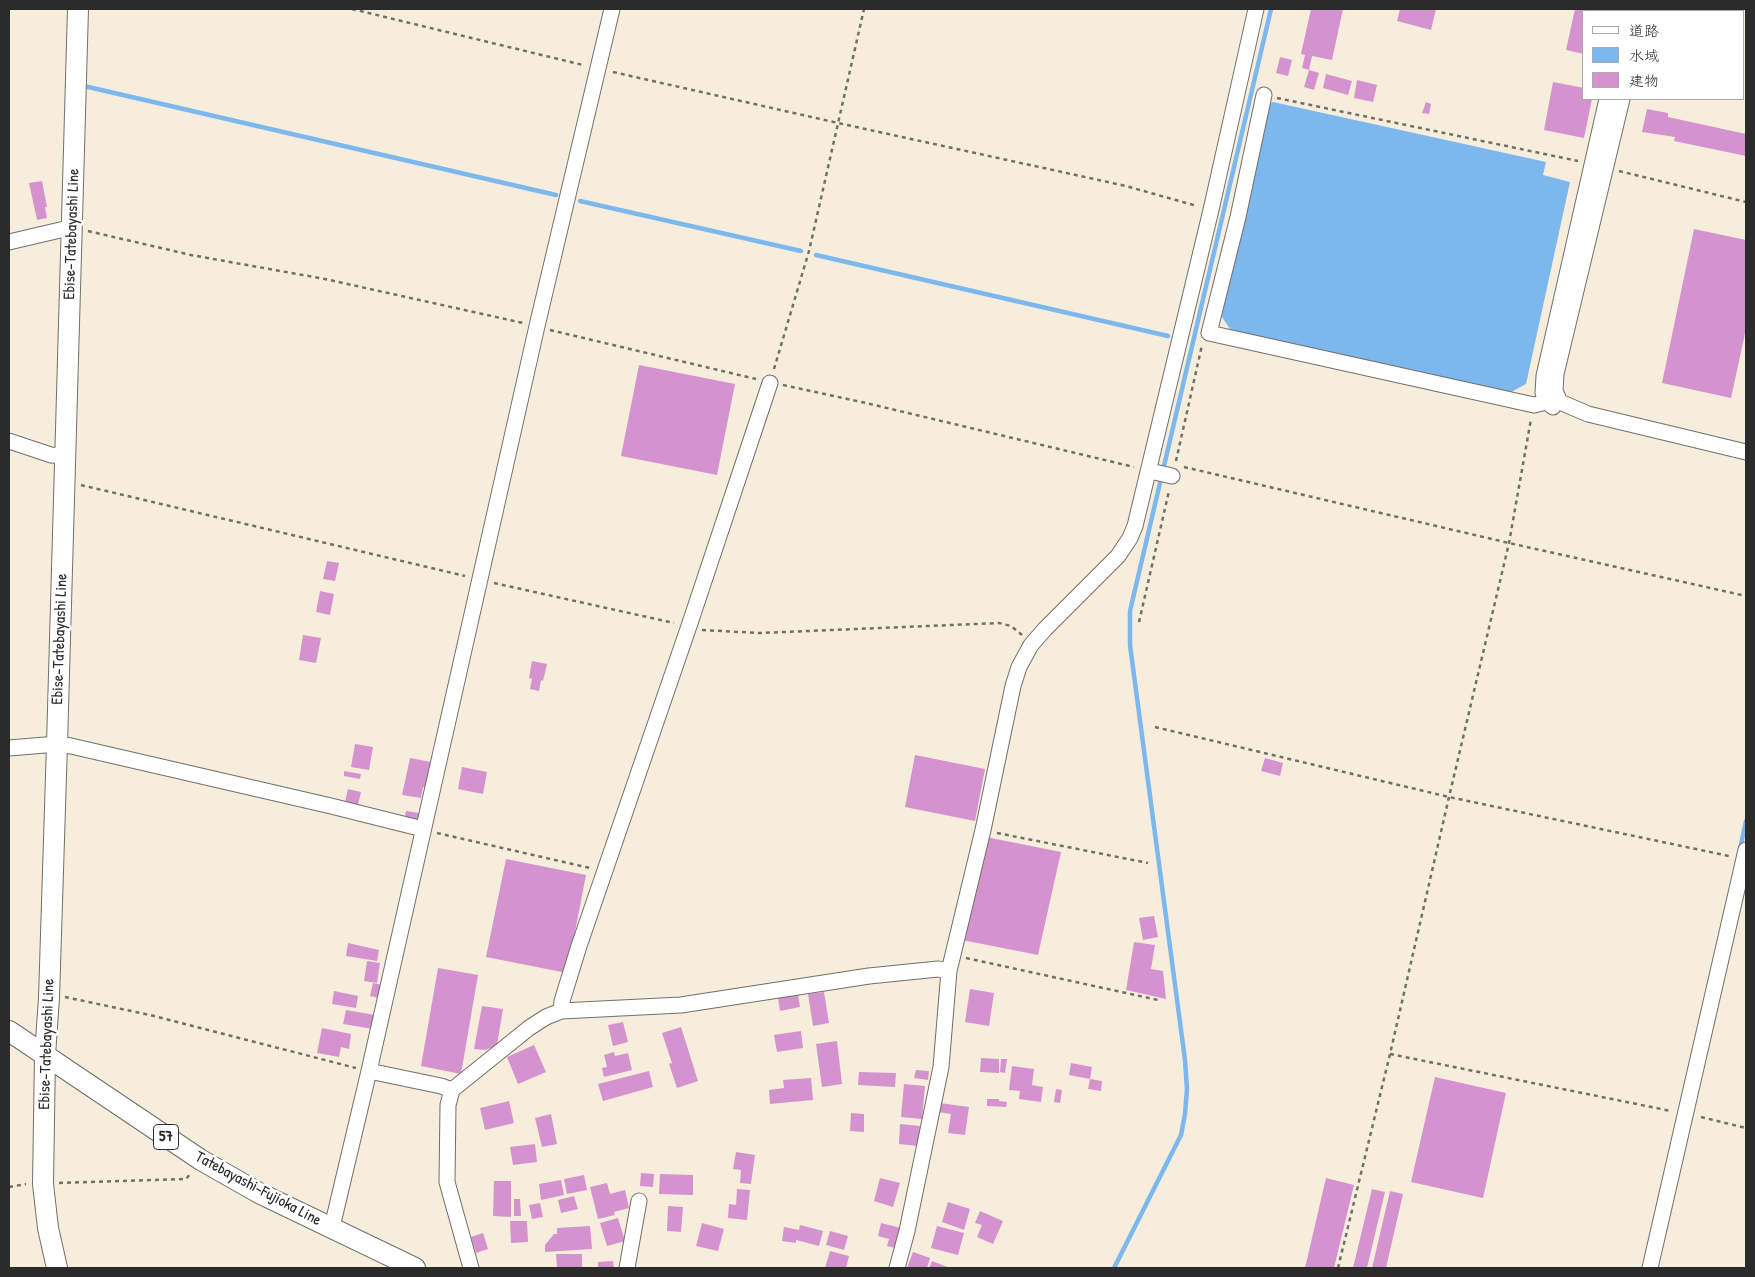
<!DOCTYPE html>
<meta charset="utf-8">
<style>
body{margin:0}
#map{position:relative;width:1755px;height:1277px;overflow:hidden;background:#f7eddc;font-family:"Patrick Hand","Klee One",sans-serif}
canvas{display:block}
.frame{position:absolute;inset:0;border:10px solid #2b2b2b;pointer-events:none}
.legend{position:absolute;left:1582px;top:10px;width:162px;height:90px;box-sizing:border-box;background:#fff;border:1px solid #aaa;margin:0;padding:6px 9px;list-style:none;font-size:15px;color:#2b2b2b}
.legend li{display:flex;align-items:center;gap:10px;height:25px}
.legend b{width:25px;border:1px solid #aaa}
</style>
<div id="map">
<canvas width="1755" height="1277"></canvas>
<div class="frame"></div>
<ul class="legend">
<li><b style="height:6px;background:#fff"></b>道路</li>
<li><b style="height:14px;background:#7cb8ee"></b>水域</li>
<li><b style="height:14px;background:#d493ce"></b>建物</li>
</ul>
</div>
<script>
const ctx = document.querySelector('canvas').getContext('2d');
ctx.lineJoin = 'round';
function fill(path, color) {
  ctx.fillStyle = color;
  ctx.fill(path, 'evenodd');
}
function poly(rows) {
  const path = new Path2D();
  for (const r of rows) {
    path.moveTo(r[0], r[1]);
    for (let i = 2; i < r.length; i += 2) path.lineTo(r[i], r[i + 1]);
  }
  return path;
}
function strokePath(path, color, width, dash) {
  ctx.strokeStyle = color;
  ctx.lineWidth = width;
  ctx.lineCap = dash ? 'butt' : 'round';
  ctx.setLineDash(dash || []);
  ctx.stroke(path);
}
function drawText(font, color, halo, rows, align = 'center') {
  ctx.font = font + ' "Patrick Hand",sans-serif';
  ctx.lineWidth = 5;
  ctx.setLineDash([]);
  ctx.textBaseline = 'middle';
  ctx.strokeStyle = halo;
  ctx.fillStyle = color;
  for (const [text, x, y, turn = 0] of rows) {
    ctx.save();
    ctx.translate(x, y);
    ctx.rotate((+turn || 0) * Math.PI / 180);
    ctx.textAlign = isNaN(turn) ? turn : align;
    if (halo) ctx.strokeText(text, 0, 0);
    ctx.fillText(text, 0, 0);
    ctx.restore();
  }
}
const water = poly([
 [1273,102,1546,162,1543,175,1570,182,1526,384,1511,392,1232,332,1220,314,1267,105]
]);
const stream = poly([
 [84,86,556,195],
 [580,201,801,251],
 [816,255,1168,336],
 [1740,849,1746,821],
 [1114,1268,1181,1135,1185,1114,1187,1089,1185,1060,1130,645,1130,611,1271,9]
]);
const building = poly([
 [1311,9,1343,9,1332,60,1312,56,1309,70,1302,68,1305,55,1301,54],
 [1400,9,1436,9,1431,30,1397,21],
 [1575,9,1613,9,1613,11,1584,11,1584,54,1566,50],
 [1280,57,1292,60,1288,76,1276,73],
 [1309,70,1319,73,1314,90,1304,87],
 [1326,74,1352,81,1348,95,1323,88],
 [1357,80,1377,85,1373,102,1354,98],
 [1553,82,1584,88,1584,99,1592,99,1584,138,1544,130],
 [1426,102,1431,104,1429,114,1422,113],
 [1647,109,1668,113,1668,117,1746,134,1746,156,1674,141,1675,137,1642,132],
 [42,181,47,207,45,207,47,218,37,220,29,183],
 [1694,229,1746,240,1746,329,1731,398,1662,383],
 [639,365,735,384,717,475,621,456],
 [327,561,339,563,335,581,323,579],
 [320,591,334,594,330,615,316,612],
 [303,635,321,638,316,663,299,660],
 [532,661,547,664,543,681,541,680,539,691,530,689,532,679,529,678],
 [355,744,373,747,369,770,351,767],
 [915,755,985,769,975,821,905,807],
 [410,758,431,762,427,788,423,787,421,798,402,795],
 [1265,758,1283,763,1280,776,1261,771],
 [462,767,487,772,483,794,458,789],
 [344,771,361,774,360,779,344,776],
 [348,789,361,792,358,805,345,802],
 [406,811,419,813,418,822,404,820],
 [986,837,1061,852,1038,955,962,940],
 [506,859,586,875,567,973,486,957],
 [1154,916,1158,937,1143,940,1139,918],
 [1134,942,1155,945,1151,969,1163,971,1166,999,1126,990],
 [348,943,379,950,377,961,346,956],
 [367,961,380,963,377,983,364,981],
 [438,968,478,975,461,1074,421,1066],
 [373,983,382,985,380,998,370,996],
 [970,989,994,993,989,1026,965,1022],
 [334,991,358,996,356,1008,332,1004],
 [824,992,829,1023,813,1026,808,994],
 [798,994,800,1007,780,1011,778,998],
 [482,1006,503,1009,497,1045,486,1050,474,1049],
 [346,1010,375,1015,373,1029,343,1024],
 [623,1022,628,1042,613,1046,608,1025],
 [681,1027,698,1081,677,1088,669,1064,672,1063,662,1033],
 [322,1028,351,1034,349,1049,341,1047,339,1057,317,1053],
 [801,1031,803,1048,777,1052,774,1035],
 [837,1041,842,1084,822,1087,816,1044],
 [534,1045,546,1072,518,1084,507,1057],
 [614,1052,615,1056,628,1053,632,1070,604,1077,602,1068,607,1067,604,1055],
 [981,1058,999,1059,999,1073,980,1072],
 [1001,1059,1007,1059,1005,1073,1000,1072],
 [1071,1063,1092,1067,1090,1079,1069,1075],
 [1012,1066,1034,1069,1032,1085,1043,1087,1041,1102,1019,1099,1020,1091,1009,1090],
 [916,1070,929,1071,928,1080,914,1078],
 [649,1071,653,1087,603,1101,598,1084],
 [859,1072,896,1073,895,1087,858,1085],
 [1435,1077,1506,1093,1483,1198,1411,1182],
 [811,1078,813,1100,770,1104,769,1090,784,1088,783,1080],
 [1090,1079,1102,1081,1101,1091,1088,1089],
 [904,1084,925,1086,922,1119,901,1117],
 [1056,1089,1062,1090,1060,1103,1054,1102],
 [987,1099,999,1099,999,1101,1007,1102,1006,1107,987,1106],
 [509,1101,514,1123,485,1130,480,1108],
 [940,1103,969,1107,965,1135,948,1133,951,1114,938,1112],
 [851,1113,864,1114,864,1132,850,1131],
 [551,1114,557,1144,542,1147,535,1118],
 [900,1124,920,1126,918,1146,899,1144],
 [535,1144,537,1162,513,1165,510,1147],
 [736,1152,755,1155,751,1184,740,1183,741,1170,733,1169],
 [641,1173,654,1174,653,1187,640,1186],
 [660,1174,693,1175,693,1195,659,1194],
 [584,1175,587,1190,567,1194,564,1179],
 [880,1178,900,1183,893,1207,874,1201],
 [1326,1178,1354,1185,1334,1268,1305,1268],
 [561,1180,564,1195,541,1200,539,1184],
 [494,1181,511,1181,511,1217,493,1216],
 [607,1183,610,1194,625,1190,629,1208,614,1212,615,1215,598,1219,590,1187],
 [737,1189,750,1190,747,1220,728,1218,729,1204,736,1205],
 [1372,1189,1385,1192,1367,1268,1353,1268],
 [1390,1191,1403,1194,1386,1268,1372,1268],
 [574,1196,578,1209,561,1213,558,1200],
 [514,1199,520,1199,521,1216,514,1216],
 [948,1202,970,1209,964,1230,942,1222],
 [540,1203,543,1217,532,1219,529,1205],
 [668,1206,683,1207,681,1232,667,1231],
 [980,1211,1003,1221,993,1244,977,1237,982,1225,975,1223],
 [618,1218,625,1241,607,1246,600,1223],
 [510,1221,527,1221,528,1242,511,1243],
 [702,1223,724,1229,718,1251,696,1246],
 [881,1223,905,1229,900,1249,887,1246,889,1239,878,1236],
 [800,1225,823,1231,819,1246,796,1240,796,1243,782,1241,784,1227,799,1230],
 [590,1226,592,1249,545,1252,545,1245,554,1234,557,1234,557,1228],
 [937,1226,964,1233,958,1255,931,1248],
 [830,1231,848,1236,844,1250,826,1245],
 [483,1233,488,1249,476,1253,471,1237],
 [830,1251,849,1256,846,1268,825,1268],
 [913,1252,930,1258,927,1268,907,1268],
 [556,1254,582,1254,582,1267,557,1268],
 [613,1261,614,1268,598,1268,598,1262],
 [932,1261,950,1268,929,1268]
]);
const path = poly([
 [352,9,583,65],
 [613,72,838,123,1126,186,1197,206],
 [1277,98,1578,161],
 [1619,171,1746,202],
 [88,231,191,255,325,279,523,323],
 [550,330,756,379],
 [774,369,809,251,864,9],
 [783,385,866,403,1134,467],
 [1176,461,1202,345],
 [1184,467,1509,543,1746,596],
 [81,485,465,576],
 [494,583,674,623],
 [1139,622,1169,491],
 [702,630,759,633,999,623,1011,626,1022,635],
 [1155,727,1449,797,1729,856],
 [437,833,590,868],
 [997,833,1148,863],
 [966,958,1158,1000],
 [65,997,150,1015,356,1068],
 [1390,1054,1671,1111],
 [1701,1117,1746,1128],
 [59,1183,186,1179,191,1173],
 [9,1187,26,1184],
 [1338,1268,1390,1054,1449,797,1509,543,1531,419]
]);
const minor = poly([
 [1627,11,1627,9],
 [1642,11,1643,9],
 [1264,95,1238,217,1209,333,1534,405,1547,402],
 [1622,99,1556,374,1555,391,1560,402,1588,414,1746,452],
 [9,242,73,227],
 [1553,407,1547,402,1543,393,1544,376,1607,99],
 [9,441,51,455,65,456],
 [1150,471,1172,476],
 [9,748,57,744,71,746,331,806,423,829],
 [561,1011,562,1001,579,946,689,626,770,383],
 [369,1071,441,1086,452,1090],
 [332,1227,369,1071,537,326,612,9],
 [471,1268,447,1182,448,1105,452,1090,529,1028,546,1017,561,1011,681,1005,869,976,938,969,949,971],
 [627,1268,639,1201],
 [897,1268,907,1231,941,1067,949,971,983,830,1013,686,1019,667,1031,645,1045,629,1118,556,1130,538,1135,526,1211,210,1256,9],
 [1650,1268,1746,850]
]);
const major = poly([
 [9,1031,201,1160,259,1193,415,1268],
 [57,1268,48,1228,43,1184,45,1055,49,998,57,744,78,9]
]);
const shields = [
 [166,1137,25]
];
const shieldNames = [
 ["57",166,1137]
];
const streetNames = [
 ["Ebise-Tatebayashi Line",72,234,-88],
 ["Ebise-Tatebayashi Line",60,639,-88],
 ["Ebise-Tatebayashi Line",47,1044,-88],
 ["Tatebayashi-Fujioka Line",258,1189,28]
];
fill(water, '#7cb8ee');
strokePath(stream, '#7cb8ee', 4.5);
fill(building, '#d493ce');
strokePath(minor, '#726f69', 17);
strokePath(major, '#726f69', 22);
strokePath(path, '#726f69', 2.5, [4, 4]);
strokePath(minor, '#fff', 15);
strokePath(major, '#fff', 20);
for (const [x, y, w] of shields) {
  const box = new Path2D();
  box.roundRect(x - w / 2, y - 12.5, w, 25, 4);
  ctx.fillStyle = '#fff';
  ctx.fill(box);
  strokePath(box, '#2b2b2b', 1);
}
drawText('bold 15px', '#2b2b2b', null, shieldNames);
drawText('16px', '#2b2b2b', '#fff', streetNames);
</script>
